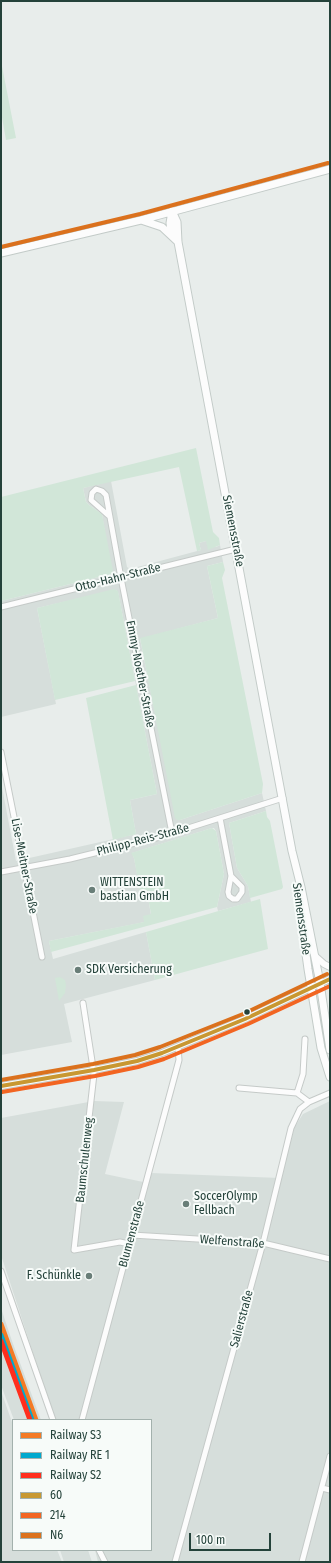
<!DOCTYPE html>
<meta charset="utf-8">
<style>
body{margin:0}
#map{position:relative;width:331px;height:1563px;overflow:hidden;background:#e8edeb;font-family:"Fira Sans Condensed",sans-serif}
canvas{display:block}
.frame{position:absolute;inset:0;border:2px solid #24423a;pointer-events:none}
.legend{position:absolute;left:12px;top:1419px;width:140px;height:132px;box-sizing:border-box;background:#f7fbf9;border:1px solid #a3b1ad;margin:0;padding:5px 7px;list-style:none;font-size:12px;color:#24423a}
.legend li{display:flex;align-items:center;gap:8px;height:20px}
.legend b{width:20px;border:1px solid #a3b1ad}
.scale{position:absolute;left:189px;top:1533px;width:82px;height:18px;box-sizing:border-box;border:2px solid #24423a;border-top:0;padding-left:5px;font-size:12px;line-height:14px;white-space:nowrap;color:#24423a;-webkit-text-stroke:3px #f7fbf9;paint-order:stroke}
</style>
<div id="map">
<canvas width="331" height="1563"></canvas>
<div class="frame"></div>
<ul class="legend">
<li><b style="height:5px;background:#f47a25"></b>Railway S3</li>
<li><b style="height:5px;background:#00a9ce"></b>Railway RE 1</li>
<li><b style="height:5px;background:#ff2e1d"></b>Railway S2</li>
<li><b style="height:5px;background:#c89832"></b>60</li>
<li><b style="height:5px;background:#f26522"></b>214</li>
<li><b style="height:5px;background:#db711d"></b>N6</li>
</ul>
<div class="scale">100 m</div>
</div>
<script>
const ctx = document.querySelector('canvas').getContext('2d');
ctx.lineJoin = 'round';
function fill(path, color) {
  ctx.fillStyle = color;
  ctx.fill(path, 'evenodd');
}
function poly(rows) {
  const path = new Path2D();
  for (const r of rows) {
    path.moveTo(r[0], r[1]);
    for (let i = 2; i < r.length; i += 2) path.lineTo(r[i], r[i + 1]);
  }
  return path;
}
function strokePath(path, color, width, dash) {
  ctx.strokeStyle = color;
  ctx.lineWidth = width;
  ctx.lineCap = dash ? 'butt' : 'round';
  ctx.setLineDash(dash || []);
  ctx.stroke(path);
}
function drawText(font, color, halo, rows, align = 'center') {
  ctx.font = font + ' "Fira Sans Condensed",sans-serif';
  ctx.lineWidth = 4;
  ctx.setLineDash([]);
  ctx.textBaseline = 'middle';
  ctx.strokeStyle = halo;
  ctx.fillStyle = color;
  for (const [text, x, y, turn = 0] of rows) {
    ctx.save();
    ctx.translate(x, y);
    ctx.rotate((+turn || 0) * Math.PI / 180);
    ctx.textAlign = isNaN(turn) ? turn : align;
    if (halo) ctx.strokeText(text, 0, 0);
    ctx.fillText(text, 0, 0);
    ctx.restore();
  }
}
const built = poly([
 [111,481,127,567,130,569,201,550,199,543,206,541,216,547,220,545,223,562,207,566,218,618,140,639,177,820,180,820,262,793,266,811,229,823,237,868,248,886,251,902,218,911,217,907,224,874,216,831,214,828,212,828,132,853,134,858,141,893,147,892,151,915,145,922,49,941,53,959,146,932,155,980,64,1004,72,1042,1,1055,1,782,16,861,136,834,130,800,157,794,118,592,116,590,37,608,56,704,1,717,1,601,111,574,102,514,89,505,86,502,83,488],
 [94,1101,124,1102,105,1174,148,1183,151,1173,280,1178,294,1128,303,1114,330,1101,330,1562,98,1562,95,1550,151,1550,151,1420,55,1420,1,1255,1,1118],
 [1,1308,12,1341,41,1420,14,1420,1,1385],
 [1,1391,13,1425,13,1550,57,1550,62,1562,1,1562],
 [60,1550,88,1550,92,1562,64,1562]
]);
const green = poly([
 [1,61,16,138,6,140,1,112],
 [196,448,213,532,219,538,220,545,208,550,206,541,199,543,201,550,197,551,179,467,83,488,86,502,89,505,102,514,113,571,111,574,1,601,1,497],
 [223,562,225,570,222,578,263,784,262,793,180,820,177,820,175,818,140,638,218,618,207,566],
 [114,589,118,591,135,681,55,700,37,608],
 [136,685,157,794,130,800,136,834,113,840,86,698],
 [266,811,267,817,270,821,283,887,282,889,250,898,248,886,237,868,229,823],
 [212,828,216,831,224,874,217,907,51,952,49,941,144,922,143,916,151,914,147,892,140,893,134,858,131,853],
 [260,899,268,949,155,980,146,932],
 [60,977,65,980,66,985,65,993,59,1001,55,978]
]);
const minor = poly([
 [109,516,91,500,92,493,96,489,102,491,106,495,121,578,172,833],
 [1,607,236,549],
 [1,752,42,957],
 [220,818,231,876,228,892,229,896,233,899,237,899,242,892,242,887,231,876],
 [1,872,70,859,160,837,283,798],
 [83,1003,94,1074,74,1250,120,1242,129,1244],
 [239,1088,297,1093,309,1102],
 [297,1093,303,1074,305,1039],
 [132,1235,263,1243,330,1259],
 [1,1271,53,1420],
 [82,1420,179,1060,178,1047],
 [322,1488,330,1490],
 [99,1550,105,1562],
 [175,1562,263,1243,291,1128,300,1109,309,1102,330,1093],
 [302,1562,330,1456]
]);
const tertiary = poly([
 [315,956,324,964,330,967],
 [1,1086,94,1070,137,1061,162,1053,245,1019,330,979]
]);
const secondary = poly([
 [172,211,177,222,178,242,292,851,301,887,320,983,330,1050],
 [141,220,162,227,178,242],
 [172,236,170,223,172,211],
 [1,253,141,220,330,169],
 [297,889,308,969,321,1048,330,1077]
]);
const bus1 = poly([
 [1,1086,94,1070,137,1061,162,1053,245,1019,330,979]
]);
const bus2 = poly([
 [2,1092,95,1076,138,1067,164,1059,248,1024,330,986]
]);
const bus3 = poly([
 [1,247,140,214,328,163],
 [1,1080,93,1064,135,1055,160,1047,243,1014,327,974]
]);
const rail1 = poly([
 [1,1324,36,1420]
]);
const rail2 = poly([
 [1,1335,32,1420]
]);
const rail3 = poly([
 [1,1341,30,1420]
]);
const markers = [
 [92,890,4,"#697e78"],
 [78,970,4,"#697e78"],
 [247,1012,3.5,"#24423a"],
 [186,1204,4,"#697e78"],
 [89,1276,4,"#697e78"]
];
const streetNames = [
 ["Siemensstraße",233,531,79],
 ["Otto-Hahn-Straße",118,578,-14],
 ["Emmy-Noether-Straße",140,674,79],
 ["Philipp-Reis-Straße",143,840,-15],
 ["Lise-Meitner-Straße",24,866,79],
 ["Siemensstraße",301,919,82],
 ["Baumschulenweg",85,1160,-84],
 ["Blumenstraße",132,1234,-75],
 ["Welfenstraße",232,1242,4],
 ["Salierstraße",242,1319,-75]
];
const poiNames = [
 ["WITTENSTEIN",100,883],
 ["bastian GmbH",100,897],
 ["SDK Versicherung",86,970],
 ["SoccerOlymp",194,1197],
 ["Fellbach",194,1211],
 ["F. Schünkle",81,1276,"right"]
];
fill(built, '#d6dedb');
fill(green, '#d1e6d8');
strokePath(minor, '#c5cac8', 7);
strokePath(tertiary, '#c5cac8', 8);
strokePath(secondary, '#c3cbc8', 9);
strokePath(minor, '#fcfcfc', 5);
strokePath(tertiary, '#fcfcfc', 6);
strokePath(secondary, '#fcfcfc', 7);
strokePath(bus1, '#c89832', 4);
strokePath(bus2, '#f26522', 4);
strokePath(bus3, '#db711d', 4);
strokePath(rail1, '#f47a25', 5);
strokePath(rail2, '#00a9ce', 5);
strokePath(rail3, '#ff2e1d', 5);
for (const [x, y, r, color] of markers) {
  const dot = new Path2D();
  dot.arc(x, y, r, 0, 2 * Math.PI);
  ctx.fillStyle = color;
  ctx.fill(dot);
  strokePath(dot, '#f7fbf9', 1.5);
}
drawText('12px', '#24423a', '#f7fbf9', streetNames);
drawText('12px', '#24423a', '#f7fbf9', poiNames, 'left');
</script>
